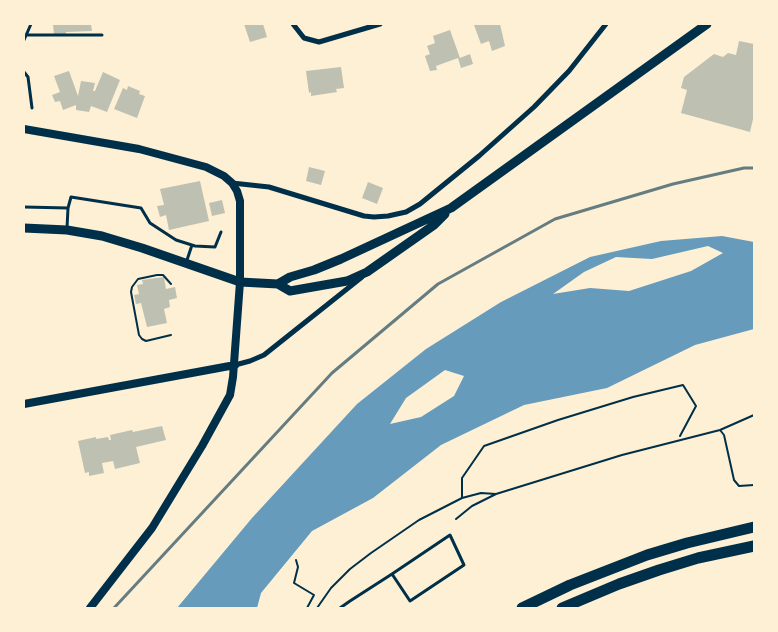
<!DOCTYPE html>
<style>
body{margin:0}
#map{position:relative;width:778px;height:632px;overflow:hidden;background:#fdf0d5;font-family:Bitter,serif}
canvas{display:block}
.frame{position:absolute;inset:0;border:25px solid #fdf0d5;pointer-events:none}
</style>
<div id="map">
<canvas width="778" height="632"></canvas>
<div class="frame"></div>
</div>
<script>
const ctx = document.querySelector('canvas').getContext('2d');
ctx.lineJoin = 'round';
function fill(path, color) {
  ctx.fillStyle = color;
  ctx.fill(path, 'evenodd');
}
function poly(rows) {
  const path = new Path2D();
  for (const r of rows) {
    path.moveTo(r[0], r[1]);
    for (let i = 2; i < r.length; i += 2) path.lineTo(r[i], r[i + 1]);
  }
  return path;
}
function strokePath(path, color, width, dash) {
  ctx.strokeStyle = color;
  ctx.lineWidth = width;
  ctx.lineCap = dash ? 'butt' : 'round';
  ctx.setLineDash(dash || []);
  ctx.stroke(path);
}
const water = poly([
 [722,236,754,242,754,329,695,345,607,388,524,405,441,445,373,498,312,531,261,593,257,608,177,608,252,518,357,404,426,349,501,302,590,257,661,241],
 [708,246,723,253,691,271,629,291,590,288,553,294,584,272,616,257,652,259],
 [445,370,464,376,454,396,421,417,390,424,406,398]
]);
const building = poly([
 [53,24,91,24,92,31,66,32,66,34,54,35],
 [244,24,263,24,267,37,250,42],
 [477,24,500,24,505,46,492,51,489,41,481,44,474,25],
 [450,30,460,58,470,54,473,64,461,68,458,58,436,66,437,70,430,71,425,56,430,54,427,46,435,43,433,36],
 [739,41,754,44,754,115,750,132,681,113,687,90,681,88,684,77,714,54,723,57,728,53,736,55],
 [341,67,344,88,336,89,337,92,311,96,311,92,309,93,306,71],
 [69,71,78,96,81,81,95,83,93,91,95,91,103,72,120,80,107,112,91,106,89,112,76,110,76,105,63,110,60,101,55,102,52,95,60,92,54,76],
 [128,86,140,91,139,94,145,96,137,118,114,109,123,88,127,90],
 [309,167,325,171,321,185,306,181],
 [200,181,209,221,169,230,166,215,160,217,157,206,164,205,160,189],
 [368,182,383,188,377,204,362,198],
 [222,200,225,213,212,216,209,203],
 [164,277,166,289,175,287,177,298,169,300,170,307,164,309,167,323,147,327,141,303,136,304,134,295,139,294,137,285,143,284,142,280],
 [162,426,166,440,136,447,140,463,115,469,113,461,102,463,104,473,89,476,89,472,85,473,78,441,96,437,96,439,108,437,109,440,111,440,110,435,132,430,133,432]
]);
const path = poly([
 [171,335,146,341,142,339,139,335,131,292,132,287,138,279,157,275,163,275,171,284],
 [720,430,724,435,734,480,739,486,754,485],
 [462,497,462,478,484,446,558,420,633,397,683,385,696,406,680,436],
 [456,519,472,506,496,494],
 [296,560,298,567,294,583,314,595,307,608],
 [317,608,331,588,350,569,371,553,419,520,462,498,481,493,496,494,622,455,720,430,754,415]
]);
const service = poly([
 [26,35,102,35],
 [24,40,31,24],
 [24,72,28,77,32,108],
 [24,207,68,208,67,228],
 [68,208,71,197,141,208,150,223,176,240,195,246,215,247,221,232],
 [186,263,192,245],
 [340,608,350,601,392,574,450,535,464,565,410,601,392,574]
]);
const minor = poly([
 [293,24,304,38,319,42,380,24],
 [232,183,269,187,364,216,374,217,388,216,406,212,420,204,479,156,534,107,569,71,606,24],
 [235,365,250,361,264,355,362,277]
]);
const tertiary = poly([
 [24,129,139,149,206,167,224,176,232,183,237,191,240,201,240,282,233,377,230,395,202,446,152,528,90,608],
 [24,404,235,365]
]);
const primary = poly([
 [24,228,67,230,102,236,142,248,240,282,278,284,290,291,347,281,367,272,434,225,445,214],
 [278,284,290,277,314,270,341,259,451,208,707,24]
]);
const motorway = poly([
 [522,608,570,585,647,555,687,543,754,527],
 [562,608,619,584,659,570,698,558,754,546]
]);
const rail = poly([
 [114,608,332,373,438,284,555,219,673,184,744,168,754,168]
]);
fill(water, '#669bbc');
fill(building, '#bec0b2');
strokePath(path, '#003049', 2);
strokePath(service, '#003049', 3);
strokePath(minor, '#003049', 5);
strokePath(tertiary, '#003049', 8);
strokePath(primary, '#003049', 9);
strokePath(motorway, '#003049', 11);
strokePath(rail, '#657d81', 3);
</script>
